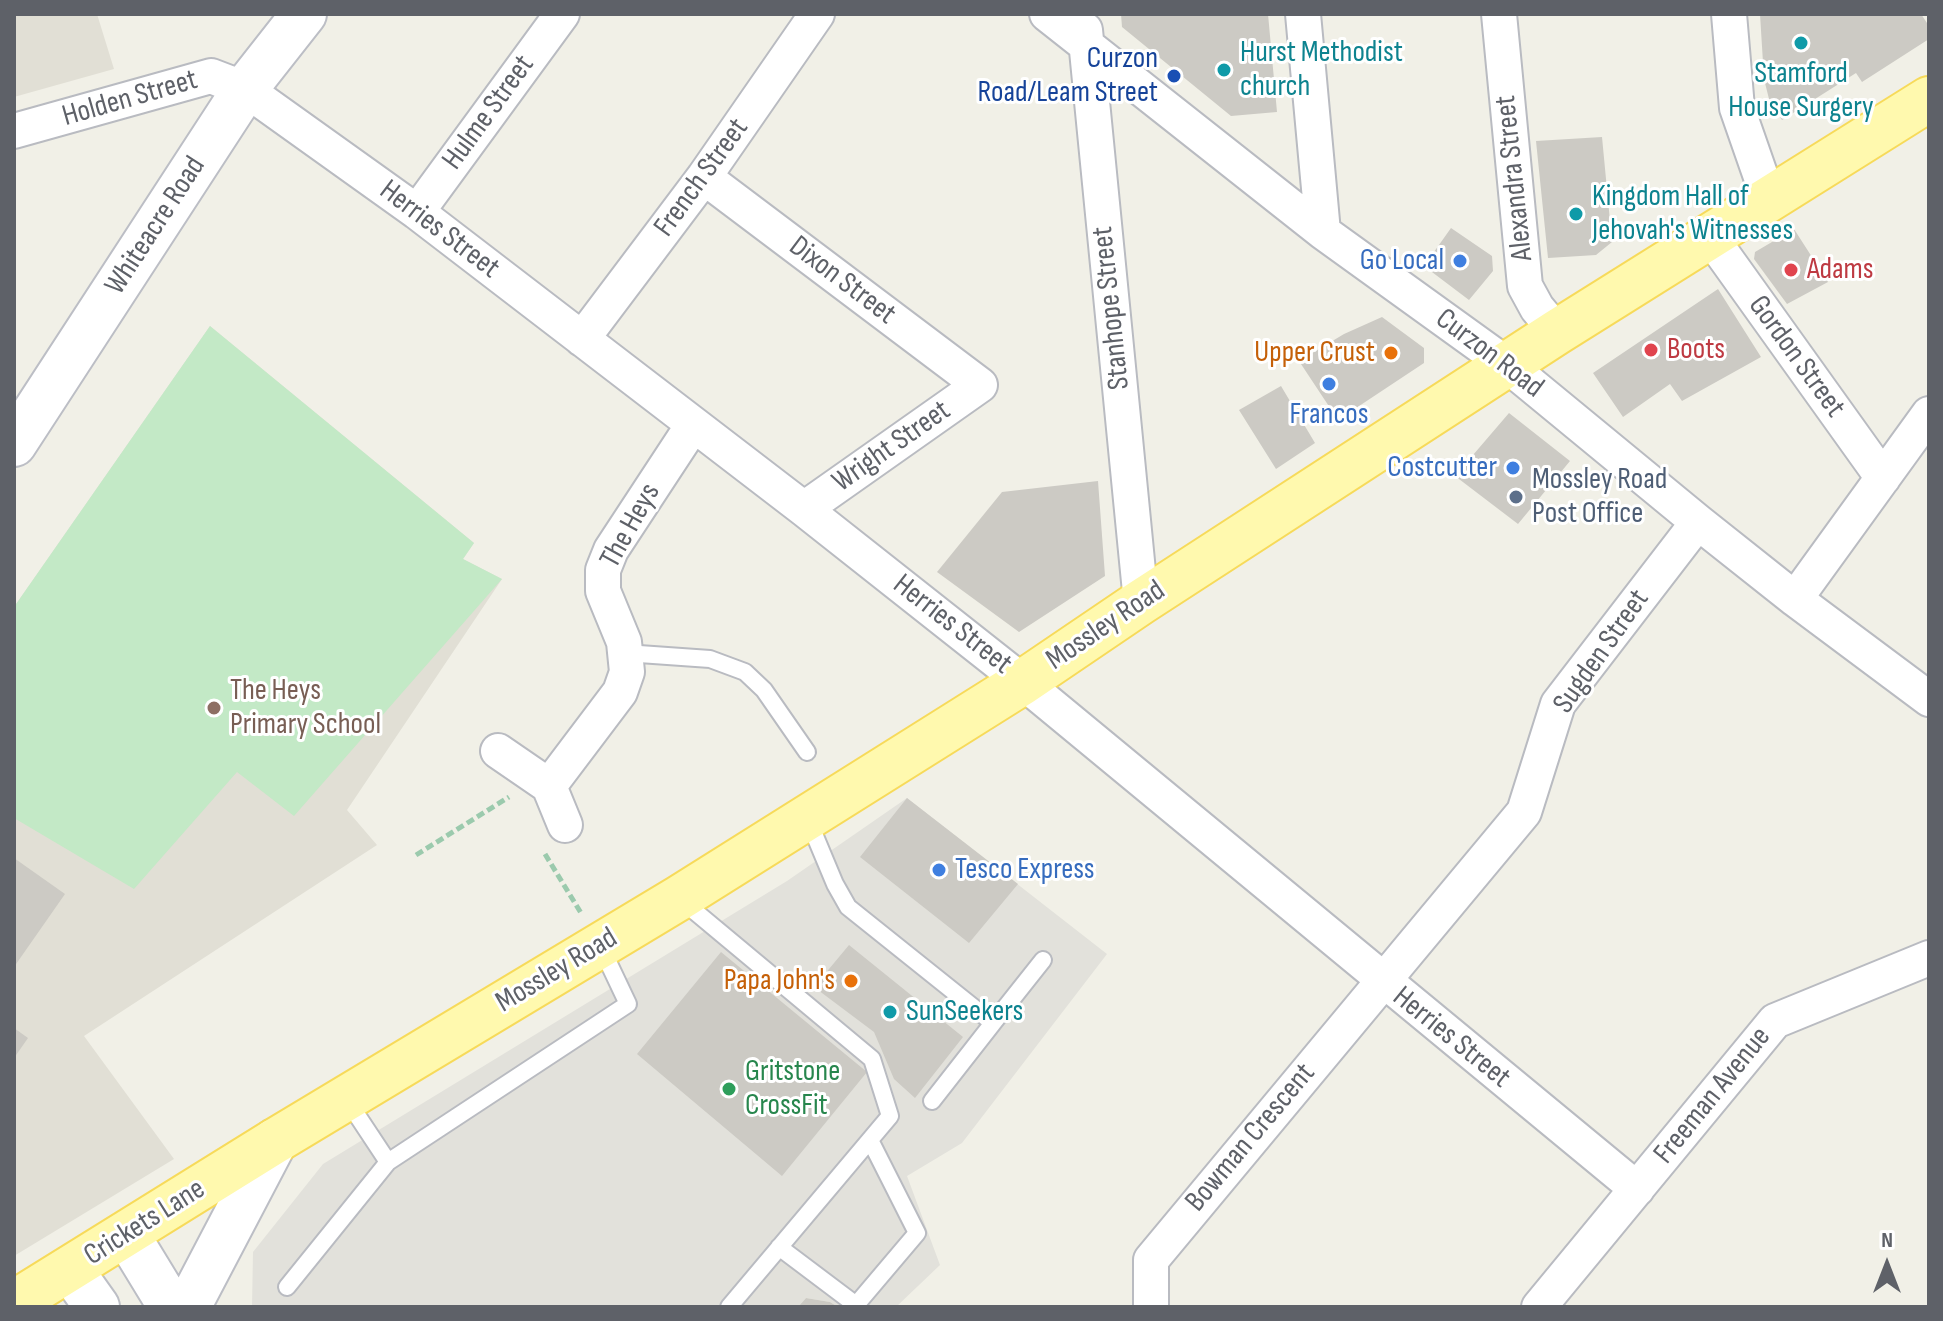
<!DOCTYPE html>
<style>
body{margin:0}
#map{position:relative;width:1943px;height:1321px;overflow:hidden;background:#f1f0e7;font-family:"Sofia Sans Condensed",sans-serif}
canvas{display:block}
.frame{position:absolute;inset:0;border:16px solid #5e6168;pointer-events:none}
.north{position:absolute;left:1847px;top:1225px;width:80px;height:80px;-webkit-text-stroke:6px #fff;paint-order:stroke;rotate:0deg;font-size:22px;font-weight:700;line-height:32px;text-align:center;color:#5e6168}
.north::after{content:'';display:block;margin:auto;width:28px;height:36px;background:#5e6168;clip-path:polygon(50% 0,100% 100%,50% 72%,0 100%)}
</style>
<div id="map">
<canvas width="1943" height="1321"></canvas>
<div class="frame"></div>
<div class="north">N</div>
</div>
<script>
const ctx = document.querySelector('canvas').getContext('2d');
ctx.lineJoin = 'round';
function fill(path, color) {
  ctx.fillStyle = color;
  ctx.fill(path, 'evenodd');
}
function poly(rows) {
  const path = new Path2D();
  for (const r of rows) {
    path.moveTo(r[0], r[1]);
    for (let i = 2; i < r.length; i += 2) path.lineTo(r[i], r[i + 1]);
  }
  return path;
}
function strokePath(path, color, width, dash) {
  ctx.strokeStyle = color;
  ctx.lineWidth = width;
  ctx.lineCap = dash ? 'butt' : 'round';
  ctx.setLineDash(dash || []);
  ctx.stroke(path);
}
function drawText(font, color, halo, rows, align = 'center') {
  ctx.font = font + ' "Sofia Sans Condensed",sans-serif';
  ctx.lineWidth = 6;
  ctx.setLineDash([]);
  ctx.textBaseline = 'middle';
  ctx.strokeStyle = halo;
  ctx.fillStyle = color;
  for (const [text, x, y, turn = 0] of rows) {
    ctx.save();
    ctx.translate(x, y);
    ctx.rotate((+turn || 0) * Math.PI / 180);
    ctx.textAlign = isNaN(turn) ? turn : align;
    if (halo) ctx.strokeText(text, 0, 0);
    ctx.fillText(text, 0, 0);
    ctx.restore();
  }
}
const industrial = poly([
 [907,798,1107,954,962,1143,907,1176,940,1265,896,1307,838,1307,830,1302,806,1298,798,1307,252,1307,253,1252,323,1164,787,881]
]);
const education = poly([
 [14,14,97,14,114,69,14,97],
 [210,326,474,543,463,559,502,579,347,810,377,845,84,1036,174,1159,14,1256,14,607]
]);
const green = poly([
 [210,326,474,543,463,559,502,579,294,816,237,772,134,889,14,818,14,607]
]);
const building = poly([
 [1121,14,1268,14,1277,112,1231,116,1122,27],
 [1760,14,1921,14,1929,26,1929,39,1862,82,1856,73,1782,120,1770,103,1764,79],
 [1602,137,1612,242,1596,255,1548,258,1536,141],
 [1451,228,1492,256,1493,271,1469,300,1424,266],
 [1794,229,1828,282,1787,304,1754,259,1755,252],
 [1718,289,1761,357,1682,401,1670,384,1623,417,1593,373],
 [1382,317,1424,348,1424,363,1338,420,1299,361,1344,334],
 [1281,386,1315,443,1276,469,1239,410],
 [1509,413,1570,461,1518,524,1455,476],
 [1098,481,1105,576,1019,632,937,572,1002,492],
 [907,798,1018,884,969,943,860,857],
 [14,858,65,894,14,967],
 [849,945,963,1037,915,1098,894,1079,874,1032,814,987],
 [721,952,867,1072,782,1176,637,1054],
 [14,1028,28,1038,14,1058],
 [806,1298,830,1302,838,1307,798,1307]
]);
const path = poly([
 [545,854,581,913],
 [416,855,509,797]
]);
const lane = poly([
 [625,653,710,659,745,672,764,690,807,752],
 [807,817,835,884,848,907,993,1023,1043,960],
 [680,899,872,1059,890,1116,729,1307],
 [347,1100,388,1162],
 [932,1101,993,1023],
 [779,1247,856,1305,917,1233,870,1140],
 [287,1287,388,1162,628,1004,601,947]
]);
const street = poly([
 [1047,14,1323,232,1506,364,1698,522,1795,599,1929,699],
 [1303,14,1323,232],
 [1499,14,1525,286,1537,308,1557,332],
 [1729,14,1737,108,1768,197],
 [1085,30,1141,602],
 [14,131,211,76,245,89,417,212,804,509,1023,682,1637,1189],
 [704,177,980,385,804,509],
 [417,212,562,14],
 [1709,235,1883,478],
 [582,339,704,177,817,14],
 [1795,599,1929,414],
 [498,751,549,786,620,692,627,672,624,642,603,591,603,570,611,550,693,425],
 [549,786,565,825],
 [1151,1307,1151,1260,1524,812,1558,704,1698,522],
 [1539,1307,1775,1021,1929,958]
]);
const secondary = poly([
 [14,444,245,89,304,14],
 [127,1235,163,1294,186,1307],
 [70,1269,97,1307],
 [188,1307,275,1141]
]);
const primary = poly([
 [14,1303,275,1141,679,898,1023,682,1141,602,1557,332,1929,99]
]);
const markers = [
 [1801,43,8,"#0f9aa8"],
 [1224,70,8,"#0f9aa8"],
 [1174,76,8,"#1a4fb4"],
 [1576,214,8,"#0f9aa8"],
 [1460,261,8,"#3f7fe0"],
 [1791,270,8,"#e0444e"],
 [1651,350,8,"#e0444e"],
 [1391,353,8,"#e8710a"],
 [1329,384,8,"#3f7fe0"],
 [1513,468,8,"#3f7fe0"],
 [1516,497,8,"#5c6f8a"],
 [214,708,8,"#8d6e63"],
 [939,870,8,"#3f7fe0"],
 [851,981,8,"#e8710a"],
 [890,1012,8,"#0f9aa8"],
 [729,1089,8,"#2e9e5b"]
];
const cultureNames = [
 ["Hurst Methodist",1240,53],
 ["church",1240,87],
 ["Stamford",1801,74,"center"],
 ["House Surgery",1801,108,"center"],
 ["Kingdom Hall of",1592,197],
 ["Jehovah's Witnesses",1592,231],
 ["SunSeekers",906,1012]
];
const transitNames = [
 ["Curzon",1158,59],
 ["Road/Leam Street",1158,93]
];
const streetNames = [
 ["Holden Street",130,99,-16],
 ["Hulme Street",489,113,-54],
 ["French Street",702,178,-54],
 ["Alexandra Street",1515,178,-96],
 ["Whiteacre Road",156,226,-57],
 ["Herries Street",439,230,37],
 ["Dixon Street",842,281,37],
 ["Stanhope Street",1112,308,-96],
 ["Curzon Road",1489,354,37],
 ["Gordon Street",1796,357,54],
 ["Wright Street",892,447,-35],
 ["The Heys",631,526,-61],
 ["Herries Street",952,625,38],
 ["Mossley Road",1106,626,-34],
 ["Sugden Street",1602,652,-55],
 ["Mossley Road",557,971,-31],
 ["Herries Street",1451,1038,39],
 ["Freeman Avenue",1713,1096,-51],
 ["Bowman Crescent",1251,1138,-50],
 ["Crickets Lane",145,1223,-32]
];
const shopNames = [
 ["Go Local",1444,261],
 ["Francos",1329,415,"center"],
 ["Costcutter",1497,468],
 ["Tesco Express",955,870,"left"]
];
const healthNames = [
 ["Adams",1807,270],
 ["Boots",1667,350]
];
const foodNames = [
 ["Upper Crust",1375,353],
 ["Papa John's",835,981]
];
const serviceNames = [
 ["Mossley Road",1532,480],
 ["Post Office",1532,514]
];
const educationNames = [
 ["The Heys",230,691],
 ["Primary School",230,725]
];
const leisureNames = [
 ["Gritstone",745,1072],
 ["CrossFit",745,1106]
];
fill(industrial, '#e2e1db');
fill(education, '#e1dfd5');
fill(green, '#c3e9c6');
fill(building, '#cccac4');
strokePath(lane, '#b9bbc1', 20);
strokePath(street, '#b9bbc1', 38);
strokePath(secondary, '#bcbec5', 48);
strokePath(primary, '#f7da5a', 48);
strokePath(path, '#9bcaad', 5, [8, 4]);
strokePath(lane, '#fff', 16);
strokePath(street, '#fff', 34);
strokePath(secondary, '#fff', 44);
strokePath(primary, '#fff9ae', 44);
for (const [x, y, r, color] of markers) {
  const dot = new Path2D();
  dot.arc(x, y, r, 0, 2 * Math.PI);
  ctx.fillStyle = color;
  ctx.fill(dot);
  strokePath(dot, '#fff', 3);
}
drawText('30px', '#0d838f', '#fff', cultureNames, 'left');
drawText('30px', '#164399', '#fff', transitNames, 'right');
drawText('30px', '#5e6168', '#fff', streetNames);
drawText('30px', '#366cbe', '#fff', shopNames, 'right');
drawText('30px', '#be3a42', '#fff', healthNames, 'left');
drawText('30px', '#c56008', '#fff', foodNames, 'right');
drawText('30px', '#4e5e75', '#fff', serviceNames, 'left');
drawText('30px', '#785e54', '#fff', educationNames, 'left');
drawText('30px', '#27864d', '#fff', leisureNames, 'left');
</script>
